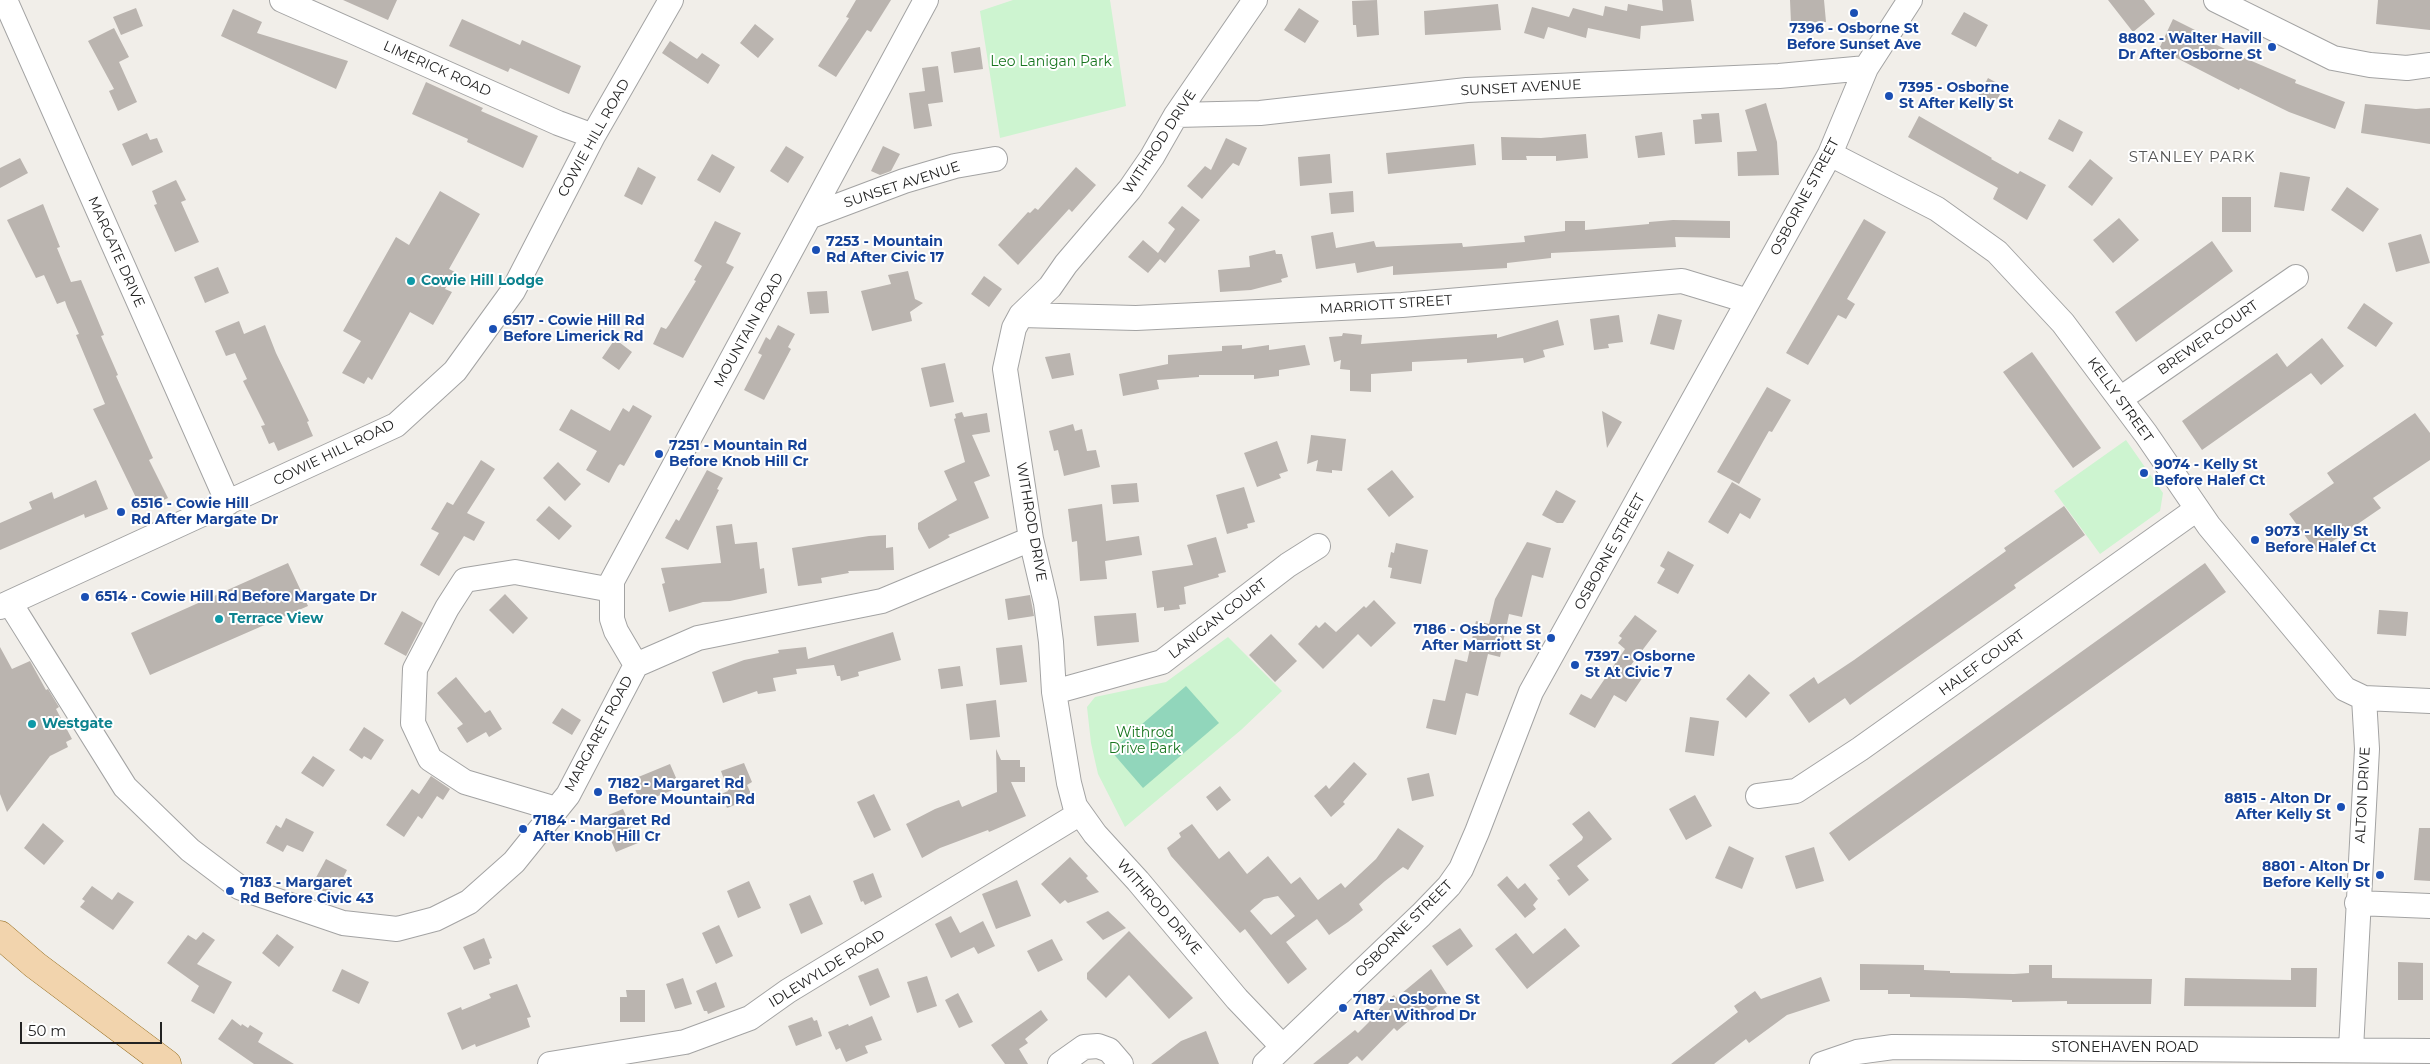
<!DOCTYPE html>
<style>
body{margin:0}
#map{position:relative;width:2430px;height:1064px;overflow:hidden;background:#f1eee9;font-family:Montserrat,sans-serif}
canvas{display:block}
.scale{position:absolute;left:20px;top:1022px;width:142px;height:22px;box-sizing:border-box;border:2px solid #222;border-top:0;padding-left:6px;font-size:15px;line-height:18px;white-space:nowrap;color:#222;-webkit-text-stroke:4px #fff;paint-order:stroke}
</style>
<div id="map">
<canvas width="2430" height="1064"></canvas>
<div class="scale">50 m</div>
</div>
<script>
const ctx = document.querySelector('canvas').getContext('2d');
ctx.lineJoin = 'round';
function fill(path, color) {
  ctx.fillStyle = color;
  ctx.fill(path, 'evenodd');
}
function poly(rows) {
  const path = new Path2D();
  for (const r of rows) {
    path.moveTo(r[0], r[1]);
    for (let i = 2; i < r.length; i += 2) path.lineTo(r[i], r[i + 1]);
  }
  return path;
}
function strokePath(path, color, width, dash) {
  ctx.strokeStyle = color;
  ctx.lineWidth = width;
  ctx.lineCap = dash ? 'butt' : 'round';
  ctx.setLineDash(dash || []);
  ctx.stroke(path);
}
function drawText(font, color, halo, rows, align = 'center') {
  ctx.font = font + ' Montserrat,sans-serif';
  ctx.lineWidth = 4;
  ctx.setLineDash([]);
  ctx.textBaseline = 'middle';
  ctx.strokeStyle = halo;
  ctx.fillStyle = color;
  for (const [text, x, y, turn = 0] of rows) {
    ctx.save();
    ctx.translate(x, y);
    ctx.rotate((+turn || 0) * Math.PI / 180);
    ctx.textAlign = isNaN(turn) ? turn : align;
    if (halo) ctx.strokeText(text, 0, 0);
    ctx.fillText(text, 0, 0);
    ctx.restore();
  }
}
const park = poly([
 [1013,0,1110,0,1126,106,1000,138,980,11],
 [2126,440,2163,493,2160,511,2100,554,2054,491],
 [1228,637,1282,691,1241,730,1125,827,1098,774,1091,743,1087,707,1095,697,1166,682]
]);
const pitch = poly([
 [1186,686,1219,723,1143,788,1111,751]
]);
const building = poly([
 [343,0,397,0,388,20],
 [856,0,891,0,871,32,867,30,836,77,818,66,849,18,846,17],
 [1377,0,1379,35,1357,37,1356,25,1353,25,1352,1],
 [1662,0,1691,0,1694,21,1641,26,1640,39,1588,28,1586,38,1548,27,1544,39,1524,33,1532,7,1569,17,1573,8,1603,16,1605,6,1627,11,1628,4,1663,11],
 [1790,0,1824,0,1826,22,1791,23],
 [2108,0,2144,0,2155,14,2133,32],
 [2378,0,2430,0,2430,30,2376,24],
 [1498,4,1501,30,1425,35,1424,11],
 [136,8,143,26,121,35,113,17],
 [1299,8,1319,21,1305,43,1284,30],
 [233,9,262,22,257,33,348,61,336,89,221,36],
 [1964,12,1988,25,1976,47,1951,34],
 [462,19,520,45,522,40,581,66,569,94,510,68,508,72,449,46],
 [2173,19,2207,36,2205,39,2233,53,2296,80,2295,83,2345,102,2335,129,2289,112,2240,88,2239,90,2159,49],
 [755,24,774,39,758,58,740,43],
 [114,28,129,57,119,62,137,102,118,111,109,91,114,89,88,41],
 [670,41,697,59,702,53,720,65,708,84,662,53],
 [980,47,983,69,954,73,951,52],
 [938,66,943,102,928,104,932,126,914,129,909,93,925,91,922,68],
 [1988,78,2004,87,1992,109,1976,100],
 [426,82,483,108,481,111,538,136,523,168,467,142,468,139,412,114],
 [1766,103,1777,142,1779,175,1738,176,1737,152,1757,151,1745,110],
 [2365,104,2416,109,2430,108,2430,144,2361,133],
 [1719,113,1722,142,1695,144,1693,120,1702,119,1701,114],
 [1919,116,1992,158,1991,159,2018,174,2020,171,2046,185,2027,220,1993,199,1998,188,1908,137],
 [2059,119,2083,132,2073,152,2048,139],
 [1662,132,1665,155,1638,158,1635,136],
 [147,133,150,140,157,138,163,152,132,166,122,144],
 [1586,134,1588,158,1556,161,1556,156,1526,156,1527,160,1502,160,1501,137,1541,138],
 [1226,138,1247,148,1239,166,1233,163,1202,199,1187,186,1205,166,1211,170],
 [1474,144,1476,165,1388,174,1386,153],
 [786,146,804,157,788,183,770,171],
 [883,146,900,154,891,171,880,175,871,171],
 [712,154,735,167,720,193,697,180],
 [1330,154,1332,183,1300,186,1298,157],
 [20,158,28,173,0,188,0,168],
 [2090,159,2113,178,2092,206,2068,187],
 [638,167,656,177,642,205,624,196],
 [1076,167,1096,185,1072,212,1069,209,1018,265,998,245,1028,212,1030,213,1035,208,1038,210],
 [2280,172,2310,177,2304,211,2274,207],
 [176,180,186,200,181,202,199,242,175,252,154,205,157,204,152,191],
 [2347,187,2379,209,2363,232,2331,210],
 [440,191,480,214,449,269,455,272,445,289,452,292,433,325,410,312,372,380,368,377,364,384,342,373,361,341,343,331,396,237,409,245],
 [1353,191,1354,212,1331,214,1329,193],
 [2222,197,2251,197,2251,232,2222,232],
 [43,204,60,247,57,248,71,282,81,280,104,335,101,336,118,375,116,376,153,458,149,460,168,498,142,510,93,409,105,404,76,335,79,334,67,307,65,301,57,304,44,275,36,278,7,220],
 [1182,206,1200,220,1165,263,1160,259,1148,273,1128,257,1143,240,1158,253,1175,229,1168,223],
 [2119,218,2139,240,2113,263,2093,240],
 [1864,219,1886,232,1847,299,1855,304,1846,319,1838,315,1808,365,1786,353],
 [1673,220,1730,221,1730,238,1675,237,1676,247,1551,253,1551,258,1507,263,1507,268,1393,275,1393,266,1357,273,1355,263,1316,269,1311,236,1333,232,1336,248,1374,241,1376,247,1462,243,1463,247,1525,242,1524,236,1565,231,1565,221,1585,221,1585,230,1649,224,1649,222],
 [715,221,741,233,726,263,734,267,683,358,653,344,661,327,666,329,669,325,696,281,694,280,702,266,694,261],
 [2421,234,2430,263,2396,272,2388,243],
 [2212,241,2233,271,2136,342,2115,312],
 [1275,250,1276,254,1282,254,1288,277,1281,279,1282,282,1251,290,1220,292,1218,270,1250,267,1249,256],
 [218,267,229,293,205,303,194,277],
 [908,271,915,299,923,303,910,312,912,321,872,331,861,291,891,284,888,275],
 [984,276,1002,289,989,307,971,294],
 [827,291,829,313,810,314,807,292],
 [2364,303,2393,323,2376,347,2347,328],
 [1658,314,1682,320,1674,350,1650,344],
 [1619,315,1623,342,1608,344,1609,348,1594,350,1590,319],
 [1558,320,1564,345,1543,350,1545,357,1524,363,1523,358,1467,363,1467,359,1412,362,1412,371,1371,374,1371,392,1350,391,1350,370,1340,369,1341,360,1334,362,1329,337,1342,336,1343,333,1362,335,1361,344,1497,334,1497,338],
 [239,321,244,334,265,325,276,353,309,421,307,422,313,436,278,451,274,442,269,444,261,426,265,425,243,381,247,379,235,353,226,356,215,331],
 [778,325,795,334,788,347,791,349,764,400,744,390,762,355,758,353,766,337,770,340],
 [2322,338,2344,366,2321,385,2311,373,2202,450,2182,421,2277,353,2287,367],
 [615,339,632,352,619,370,602,358],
 [1242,345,1242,349,1269,345,1269,350,1305,345,1310,365,1279,370,1279,376,1254,379,1254,375,1199,375,1199,377,1157,380,1159,389,1123,396,1119,374,1168,364,1168,355,1222,351,1222,346],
 [2032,352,2101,448,2073,468,2003,372],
 [1070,353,1074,375,1052,379,1045,357],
 [945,363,954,402,930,407,921,368],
 [1767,387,1791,400,1772,432,1769,431,1739,484,1717,472],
 [633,405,652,416,624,466,620,464,618,466,609,483,586,470,597,451,559,430,571,409,610,431,623,408,629,412],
 [1602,411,1622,422,1607,448],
 [962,412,964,417,987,413,990,432,972,435,990,476,974,482,989,518,948,535,950,537,929,549,918,529,918,523,957,500,944,471,965,462,954,419,956,418,955,414],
 [2415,413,2430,433,2430,460,2373,498,2381,508,2317,552,2289,514,2334,483,2327,473],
 [1073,424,1075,431,1082,429,1087,451,1096,450,1100,467,1064,476,1058,450,1054,451,1049,431],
 [1311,435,1346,439,1342,471,1332,470,1332,473,1316,471,1318,460,1307,464],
 [1277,441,1288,471,1279,474,1281,478,1257,487,1244,453],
 [481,460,495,469,467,513,485,522,474,541,464,536,439,576,420,565,439,533,431,529,447,502,453,505],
 [558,462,581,484,565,501,543,478],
 [707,470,723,478,717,489,719,490,688,550,665,538,676,519,679,521],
 [1392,470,1414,497,1389,517,1367,489],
 [96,480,108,509,85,518,84,514,0,550,0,523,32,509,29,502,52,492,54,499],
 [1732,482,1761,499,1750,519,1740,513,1728,534,1708,522],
 [1137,483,1139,502,1113,504,1111,485],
 [1244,487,1255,522,1247,524,1248,528,1227,534,1216,495],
 [1556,490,1576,501,1563,523,1557,523,1542,515],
 [1102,504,1106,541,1139,536,1142,555,1105,561,1107,579,1080,581,1077,541,1072,542,1068,509],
 [549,506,572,526,559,540,536,520],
 [2064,506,2085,535,2014,585,2016,588,1868,692,1850,705,1845,698,1809,723,1789,695,1814,677,1818,684,1854,660,2006,551,2004,548],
 [732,524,735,544,757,542,760,569,764,568,767,593,730,601,703,602,669,612,662,584,665,583,661,568,721,563,716,526],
 [886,535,886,548,893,547,894,570,848,571,849,573,821,578,822,583,798,586,792,548,869,536],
 [1216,537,1226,572,1218,574,1219,577,1184,587,1186,604,1179,605,1180,609,1164,611,1164,607,1157,608,1152,571,1193,565,1187,545],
 [1527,542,1551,548,1543,578,1532,575,1522,617,1509,614,1500,657,1488,654,1478,696,1466,693,1456,735,1426,728,1433,699,1445,701,1455,659,1467,662,1476,621,1489,624,1495,599],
 [1396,543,1428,550,1421,584,1390,578,1392,568,1388,567,1391,552,1394,553],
 [1668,551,1694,565,1678,594,1657,583,1665,569,1660,566],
 [288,563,308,606,150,675,131,633],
 [2205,563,2226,592,1849,861,1829,833],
 [505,594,528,618,513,634,489,610],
 [1030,595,1034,616,1008,620,1005,599],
 [1374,600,1396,623,1371,647,1358,634,1323,669,1298,644,1316,625,1319,628,1325,622,1336,632,1364,606,1366,608],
 [2379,610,2408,612,2406,636,2377,634],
 [402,611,423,623,406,656,384,644],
 [1136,613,1139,642,1097,646,1094,616],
 [1635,615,1657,631,1631,665,1645,674,1626,702,1614,695,1595,728,1569,714,1581,694,1591,699,1625,649,1618,643,1622,638,1619,636],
 [893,632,901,660,858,672,859,676,841,681,840,676,837,676,834,665,796,669,797,674,773,678,776,691,758,694,757,691,723,703,712,672,744,660,779,653,778,650,806,647,808,659],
 [1271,634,1297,661,1275,682,1249,655],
 [1022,645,1027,682,1000,685,996,648],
 [0,647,12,669,30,661,46,690,48,689,59,707,56,709,72,739,66,742,68,747,50,756,7,812,0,794],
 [960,666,963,686,941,689,938,669],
 [1749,674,1770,693,1746,718,1726,699],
 [456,677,485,713,490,710,502,729,489,737,486,732,467,743,457,728,463,724,437,693],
 [996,700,1000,737,970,740,966,704],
 [562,708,581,720,572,735,552,723],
 [1690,717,1719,721,1714,756,1685,752],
 [364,727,384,740,371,760,364,756,362,759,349,750],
 [996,749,1001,760,1020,760,1020,767,1025,767,1025,782,1011,782,1026,816,989,832,988,830,940,848,922,858,906,824,935,809,959,800,962,807,997,792],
 [313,756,335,770,323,787,301,773],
 [1354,762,1367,774,1343,802,1345,804,1331,817,1314,796,1326,785,1329,789],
 [744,763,752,782,747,785,753,798,727,808,721,794,728,791,721,771],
 [670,764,680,787,641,803,631,780],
 [1429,773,1434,796,1412,801,1407,778],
 [431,776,450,789,443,800,437,796,422,819,418,816,404,837,386,825,412,789,419,794],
 [1220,786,1231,800,1217,811,1206,797],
 [874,794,891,830,874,838,857,802],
 [1695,795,1712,826,1686,840,1669,809],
 [623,809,638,843,616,852,601,818],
 [1589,811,1612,839,1577,866,1589,880,1569,896,1557,880,1560,879,1549,865,1582,840,1583,837,1572,824],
 [286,818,314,832,303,852,287,845,283,852,266,843,276,825,281,828],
 [43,823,64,841,44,865,24,848],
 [1192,824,1219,859,1229,851,1247,874,1268,856,1291,884,1300,877,1318,900,1341,883,1345,888,1376,859,1398,828,1424,846,1408,870,1403,867,1385,881,1359,904,1363,910,1348,922,1329,935,1317,919,1286,942,1307,969,1288,984,1245,929,1240,933,1171,856,1167,848,1181,837,1179,833],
 [1278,896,1295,916,1271,935,1250,911,1264,899],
 [2419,828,2430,828,2430,881,2414,880],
 [1729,846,1754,858,1742,889,1715,878],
 [1814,847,1824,881,1796,889,1785,856],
 [1070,857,1088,876,1086,878,1099,892,1068,903,1065,900,1060,904,1041,884],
 [326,859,347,870,340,884,336,882,329,894,312,885],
 [873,873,882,897,865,905,863,901,861,902,853,881],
 [1507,876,1518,889,1525,883,1538,899,1533,905,1536,909,1525,918,1497,885],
 [1017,880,1031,916,996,929,982,894],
 [749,881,761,908,738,918,727,891],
 [92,886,112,900,118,892,134,902,113,930,80,907,85,901,82,899],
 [810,895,823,924,801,934,789,904],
 [1108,911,1126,928,1103,940,1086,922],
 [951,916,960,933,983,921,995,946,978,954,974,947,951,958,935,924],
 [719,925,733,956,716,964,702,933],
 [1460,928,1473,946,1447,966,1432,946],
 [1565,928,1580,946,1527,989,1495,949,1516,933,1533,954],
 [1129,931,1193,998,1169,1019,1129,975,1106,998,1087,979,1087,973],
 [203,932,215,940,197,964,232,982,214,1014,191,1001,199,986,167,963,188,935,196,940],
 [277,934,294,947,279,967,262,953],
 [484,938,492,958,489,959,490,964,474,970,463,947],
 [1052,939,1063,960,1038,972,1027,951],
 [2398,962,2423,963,2423,1000,2398,1000],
 [1860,964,1924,965,1924,970,1950,971,1950,973,2014,974,2029,973,2029,965,2052,965,2052,978,2152,979,2151,1004,2067,1004,2067,1001,2012,1002,2012,1000,1964,998,1910,997,1910,994,1888,994,1888,990,1860,990],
 [878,968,890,997,870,1006,858,976],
 [2291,968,2317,968,2316,1007,2184,1006,2185,978,2291,980],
 [342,969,369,982,359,1004,332,991],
 [1431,969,1449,997,1430,1012,1425,1007,1397,1031,1394,1028,1362,1061,1357,1056,1348,1064,1313,1064,1355,1030,1358,1033,1379,1012,1378,1011,1381,1006,1394,995,1396,998],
 [927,976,937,1006,917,1013,907,982],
 [1821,977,1830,1001,1787,1015,1749,1043,1746,1039,1714,1064,1671,1064,1738,1012,1734,1006,1755,991,1761,999],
 [683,978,692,1004,675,1009,666,984],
 [716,982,725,1007,708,1014,707,1011,704,1011,696,991],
 [517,984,531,1017,527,1018,530,1027,476,1047,475,1044,462,1050,447,1013,461,1007,462,1010,491,998,489,994],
 [626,990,645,990,645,1022,620,1022,620,997,627,997],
 [958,993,973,1022,959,1028,945,1000],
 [1041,1010,1048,1020,1025,1039,1028,1043,1019,1049,1028,1064,1005,1064,991,1045],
 [872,1016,882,1040,865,1046,868,1053,846,1062,840,1048,836,1050,828,1032,848,1024,849,1026],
 [812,1017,814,1021,817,1020,822,1036,796,1046,788,1026],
 [232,1019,241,1026,242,1024,248,1028,250,1025,263,1033,258,1042,294,1064,254,1064,218,1039],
 [1206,1031,1219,1064,1151,1064,1181,1041]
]);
const minor = poly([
 [5,0,228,503],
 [282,0,558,123,593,136],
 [1255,0,1176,115,1152,157,1130,189,1066,264,1050,287,1021,315,1014,328,1005,369,1031,539,1046,603,1051,642,1054,692,1069,783,1075,806,1095,834,1138,881,1237,999,1282,1046],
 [2216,0,2333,58,2370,65,2407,68,2430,65],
 [1176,115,1260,113,1467,90,1779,76,1866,68],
 [1830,154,1937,209,1997,252,2063,323,2146,434,2209,526,2345,689,2364,698,2430,701],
 [811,216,904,181,955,166,995,159],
 [1021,315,1136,318,1402,305,1682,281,1748,301],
 [2120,399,2296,277],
 [10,603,125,787,190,850,239,887,252,892,343,923,397,929,435,919,469,902,514,862,568,795,636,665,698,638,882,601,1031,539],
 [0,607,396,425,455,371,513,291,593,136,671,0],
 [636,665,616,631,612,619,612,581,926,0],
 [1054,692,1162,662,1288,565,1318,546],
 [1758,796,1796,791,1860,749,2197,509],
 [556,809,465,782,430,759,413,723,415,669,447,608,465,580,515,572,612,590],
 [2357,903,2430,906],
 [2351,1049,2367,749,2364,698],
 [550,1064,685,1042,750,1018,788,991,1079,814],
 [1060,1064,1084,1047,1098,1046,1109,1050,1121,1064],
 [1265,1064,1421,915,1449,886,1461,869,1477,832,1531,692,1830,154,1866,68,1910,0],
 [1822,1064,1857,1052,1893,1047,2430,1051]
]);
const major = poly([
 [0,935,35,965,167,1064]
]);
const markers = [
 [1854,13,5,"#1a4fb4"],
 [2272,47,5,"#1a4fb4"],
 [1889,96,5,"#1a4fb4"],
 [816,250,5,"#1a4fb4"],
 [411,281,5,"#0f9aa8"],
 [493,329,5,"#1a4fb4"],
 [659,454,5,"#1a4fb4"],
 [2144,473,5,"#1a4fb4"],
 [121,512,5,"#1a4fb4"],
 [2255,540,5,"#1a4fb4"],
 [85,597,5,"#1a4fb4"],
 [219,619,5,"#0f9aa8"],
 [1551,638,5,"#1a4fb4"],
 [1575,665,5,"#1a4fb4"],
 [32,724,5,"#0f9aa8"],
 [598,792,5,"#1a4fb4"],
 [2341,807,5,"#1a4fb4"],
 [523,829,5,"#1a4fb4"],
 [2380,875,5,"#1a4fb4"],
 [230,891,5,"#1a4fb4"],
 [1343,1008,5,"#1a4fb4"]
];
const transitNames = [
 ["7396 - Osborne St",1854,29,"center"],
 ["Before Sunset Ave",1854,45,"center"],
 ["8802 - Walter Havill",2262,39,"right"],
 ["Dr After Osborne St",2262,55,"right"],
 ["7395 - Osborne",1899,88],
 ["St After Kelly St",1899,104],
 ["7253 - Mountain",826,242],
 ["Rd After Civic 17",826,258],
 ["6517 - Cowie Hill Rd",503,321],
 ["Before Limerick Rd",503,337],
 ["7251 - Mountain Rd",669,446],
 ["Before Knob Hill Cr",669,462],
 ["9074 - Kelly St",2154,465],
 ["Before Halef Ct",2154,481],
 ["6516 - Cowie Hill",131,504],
 ["Rd After Margate Dr",131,520],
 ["9073 - Kelly St",2265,532],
 ["Before Halef Ct",2265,548],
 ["6514 - Cowie Hill Rd Before Margate Dr",95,597],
 ["7186 - Osborne St",1541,630,"right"],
 ["After Marriott St",1541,646,"right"],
 ["7397 - Osborne",1585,657],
 ["St At Civic 7",1585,673],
 ["7182 - Margaret Rd",608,784],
 ["Before Mountain Rd",608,800],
 ["8815 - Alton Dr",2331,799,"right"],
 ["After Kelly St",2331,815,"right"],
 ["7184 - Margaret Rd",533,821],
 ["After Knob Hill Cr",533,837],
 ["8801 - Alton Dr",2370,867,"right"],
 ["Before Kelly St",2370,883,"right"],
 ["7183 - Margaret",240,883],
 ["Rd Before Civic 43",240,899],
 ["7187 - Osborne St",1353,1000],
 ["After Withrod Dr",1353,1016]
];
const parkNames = [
 ["Leo Lanigan Park",1051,62],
 ["Withrod",1145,733],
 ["Drive Park",1145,749]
];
const streetNames = [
 ["LIMERICK ROAD",437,69,24],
 ["SUNSET AVENUE",1521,88,-3],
 ["COWIE HILL ROAD",594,138,-61],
 ["WITHROD DRIVE",1160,142,-57],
 ["SUNSET AVENUE",902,185,-18],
 ["OSBORNE STREET",1805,197,-62],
 ["MARGATE DRIVE",116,252,66],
 ["MARRIOTT STREET",1386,305,-4],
 ["MOUNTAIN ROAD",749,330,-61],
 ["BREWER COURT",2208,338,-35],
 ["KELLY STREET",2120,400,54],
 ["COWIE HILL ROAD",334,453,-26],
 ["WITHROD DRIVE",1031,522,80],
 ["OSBORNE STREET",1610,552,-61],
 ["LANIGAN COURT",1218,619,-38],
 ["HALEF COURT",1982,663,-36],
 ["MARGARET ROAD",599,734,-62],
 ["ALTON DRIVE",2363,795,-87],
 ["WITHROD DRIVE",1159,907,49],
 ["OSBORNE STREET",1404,929,-45],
 ["IDLEWYLDE ROAD",827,969,-32],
 ["STONEHAVEN ROAD",2125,1048]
];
const cultureNames = [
 ["Cowie Hill Lodge",421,281],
 ["Terrace View",229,619],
 ["Westgate",42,724]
];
const neighbourhoodNames = [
 ["STANLEY PARK",2192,158]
];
fill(park, '#cdf4d0');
fill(pitch, '#91d6bb');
fill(building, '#bab4af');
strokePath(minor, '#a3a3a3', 26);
strokePath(major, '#8e6411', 29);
strokePath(minor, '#fff', 24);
strokePath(major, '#f2d4ad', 28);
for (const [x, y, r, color] of markers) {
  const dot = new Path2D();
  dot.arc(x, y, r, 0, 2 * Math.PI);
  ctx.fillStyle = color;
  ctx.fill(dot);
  strokePath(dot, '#fff', 2);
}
drawText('bold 14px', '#164399', '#fff', transitNames, 'left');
drawText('14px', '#197620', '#fff', parkNames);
drawText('14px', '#222', '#fff', streetNames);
drawText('bold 14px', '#0d838f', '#fff', cultureNames, 'left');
ctx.letterSpacing = '1px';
drawText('15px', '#555', '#fff', neighbourhoodNames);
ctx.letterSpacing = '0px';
</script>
